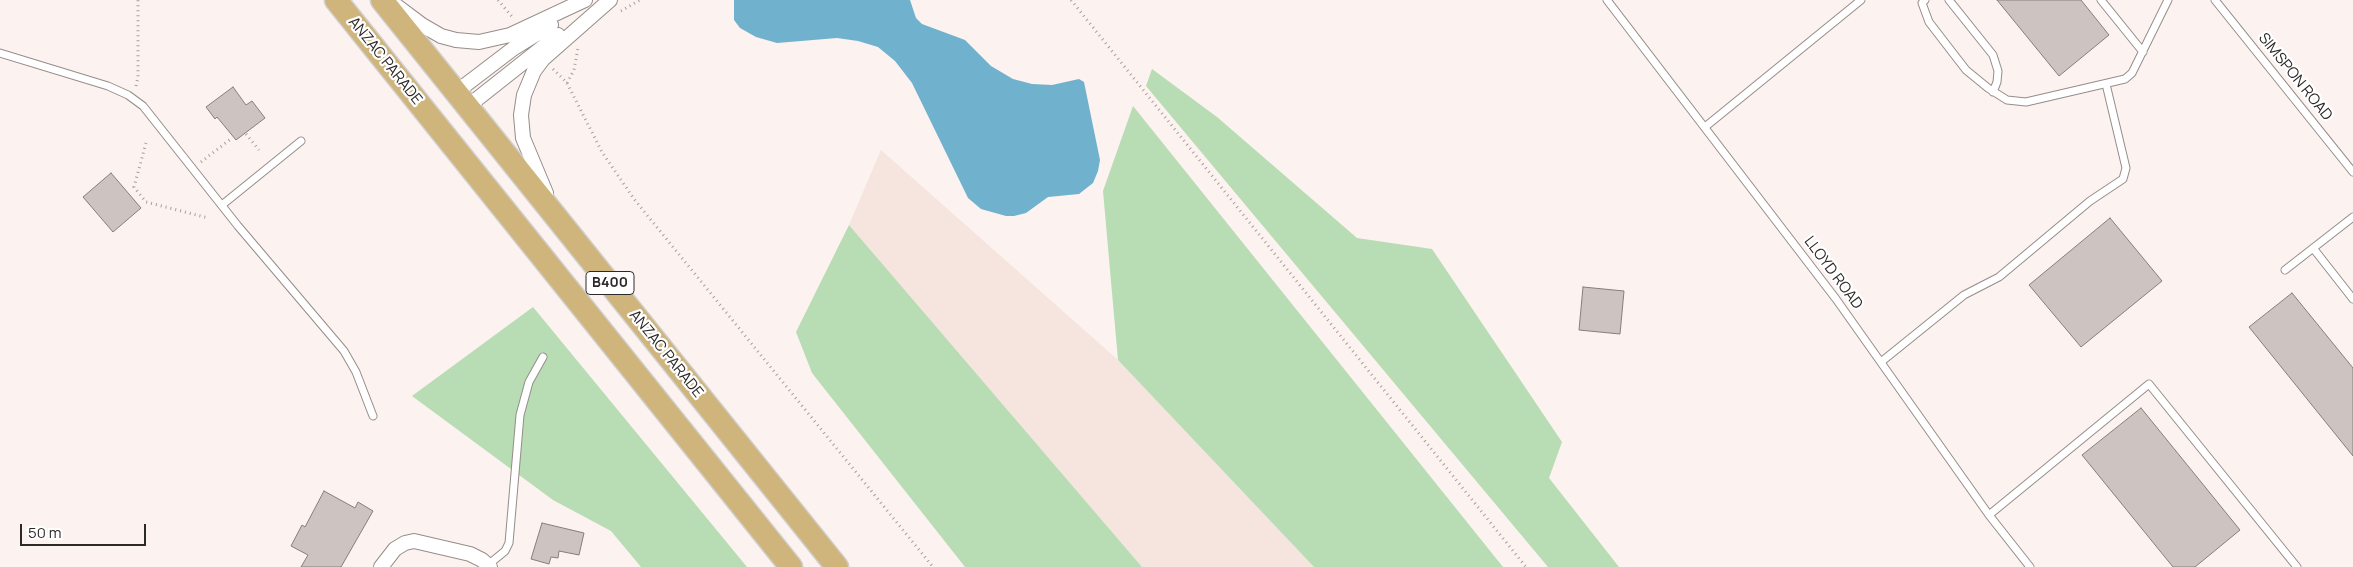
<!DOCTYPE html>
<style>
body{margin:0}
#map{position:relative;width:2353px;height:567px;overflow:hidden;background:#fcf2ef;font-family:Manrope,sans-serif}
canvas{display:block}
.scale{position:absolute;left:20px;top:524px;width:126px;height:22px;box-sizing:border-box;border:2px solid #2d2928;border-top:0;padding-left:6px;font-size:15px;line-height:18px;white-space:nowrap;color:#2d2928;-webkit-text-stroke:4px #fff;paint-order:stroke}
</style>
<div id="map">
<canvas width="2353" height="567"></canvas>
<div class="scale">50 m</div>
</div>
<script>
const ctx = document.querySelector('canvas').getContext('2d');
ctx.lineJoin = 'round';
function fill(path, color) {
  ctx.fillStyle = color;
  ctx.fill(path, 'evenodd');
}
function poly(rows) {
  const path = new Path2D();
  for (const r of rows) {
    path.moveTo(r[0], r[1]);
    for (let i = 2; i < r.length; i += 2) path.lineTo(r[i], r[i + 1]);
  }
  return path;
}
function strokePath(path, color, width, dash) {
  ctx.strokeStyle = color;
  ctx.lineWidth = width;
  ctx.lineCap = dash ? 'butt' : 'round';
  ctx.setLineDash(dash || []);
  ctx.stroke(path);
}
function drawText(font, color, halo, rows, align = 'center') {
  ctx.font = font + ' Manrope,sans-serif';
  ctx.lineWidth = 4.5;
  ctx.setLineDash([]);
  ctx.textBaseline = 'middle';
  ctx.strokeStyle = halo;
  ctx.fillStyle = color;
  for (const [text, x, y, turn = 0] of rows) {
    ctx.save();
    ctx.translate(x, y);
    ctx.rotate((+turn || 0) * Math.PI / 180);
    ctx.textAlign = isNaN(turn) ? turn : align;
    if (halo) ctx.strokeText(text, 0, 0);
    ctx.fillText(text, 0, 0);
    ctx.restore();
  }
}
const built = poly([
 [881,150,1118,360,1314,567,1142,567,849,225]
]);
const green = poly([
 [1152,69,1217,117,1357,238,1432,249,1562,442,1549,478,1619,567,1548,567,1146,86],
 [1133,106,1503,567,1314,567,1118,360,1103,191],
 [849,225,1142,567,965,567,812,373,796,332],
 [533,307,747,567,641,567,611,531,553,500,412,396]
]);
const water = poly([
 [734,0,910,0,916,18,922,24,965,40,991,66,1013,79,1032,84,1052,85,1079,79,1084,82,1100,160,1098,171,1093,183,1079,194,1048,197,1026,213,1014,216,1006,216,981,209,968,198,912,83,895,61,878,47,858,41,837,38,777,43,756,37,740,28,734,20]
]);
const building = poly([
 [1997,0,2081,0,2109,35,2059,76,1997,0],
 [233,87,246,105,252,101,265,118,236,140,217,117,215,119,206,107,233,87],
 [111,173,141,208,113,232,83,197,111,173],
 [2110,218,2162,281,2081,347,2029,285,2110,218],
 [1583,287,1624,291,1620,334,1579,330,1583,287],
 [2292,293,2353,368,2353,456,2249,327,2292,293],
 [2141,408,2240,530,2195,567,2173,567,2082,455,2141,408],
 [324,491,355,508,358,502,373,511,341,567,301,567,308,555,291,546,302,525,305,527,324,491],
 [542,523,584,533,579,555,559,551,558,558,551,557,549,564,531,559,542,523]
]);
const path = poly([
 [498,0,514,19],
 [1071,0,1526,567],
 [621,11,640,0],
 [553,69,567,83,602,152,634,199,933,567],
 [567,83,574,70,578,48],
 [136,86,138,77,138,0],
 [246,134,259,150],
 [146,143,134,187,146,202,208,218],
 [201,162,232,138]
]);
const lane = poly([
 [1607,0,1836,299,1989,515,2030,567],
 [1925,0,1922,3,1929,22,1966,70,1988,88,2007,100,2026,102,2125,79,2132,73,2168,0],
 [1949,0,1993,55,1998,71,1997,82,1993,92],
 [2101,0,2143,52],
 [2215,0,2353,172],
 [0,53,108,86,128,95,143,106,238,226,344,351,356,372,373,416],
 [1705,127,1861,0],
 [222,205,301,141],
 [2313,248,2353,299],
 [2285,270,2353,217],
 [1881,362,1964,295,1999,277,2090,201,2123,179,2126,168,2106,84],
 [1989,515,2149,384,2297,567],
 [488,565,505,551,509,543,520,415,529,382,543,357]
]);
const street = poly([
 [394,4,422,25,441,36,456,40,479,42,510,35,585,0],
 [455,93,514,48,551,25],
 [467,107,558,35],
 [546,193,523,138,521,115,524,95,534,71,543,59,610,0],
 [381,567,395,549,405,543,414,541,470,554,482,560,490,567]
]);
const primary = poly([
 [336,0,791,567],
 [382,0,837,567]
]);
const shields = [
 [610,283,48]
];
const shieldNames = [
 ["B400",610,283]
];
const streetNames = [
 ["ANZAC PARADE",385,61,51],
 ["SIMSPON ROAD",2295,77,51],
 ["LLOYD ROAD",1833,273,53],
 ["ANZAC PARADE",666,354,51]
];
fill(built, '#f6e4de');
fill(green, '#b8dcb3');
fill(water, '#70b1cd');
fill(building, '#cdc4c1');
strokePath(building, '#867e7b', 1);
strokePath(lane, '#968d8a', 9);
strokePath(street, '#968d8a', 16);
strokePath(primary, '#d1d0d0', 25);
strokePath(path, '#a79f9d', 3, [1, 4]);
strokePath(lane, '#fff', 7);
strokePath(street, '#fff', 14);
strokePath(primary, '#cfb57c', 22);
for (const [x, y, w] of shields) {
  const box = new Path2D();
  box.roundRect(x - w / 2, y - 11.5, w, 23, 4);
  ctx.fillStyle = '#fff';
  ctx.fill(box);
  strokePath(box, '#2d2928', 1);
}
drawText('bold 14px', '#2d2928', null, shieldNames);
drawText('15px', '#2d2928', '#fff', streetNames);
</script>
